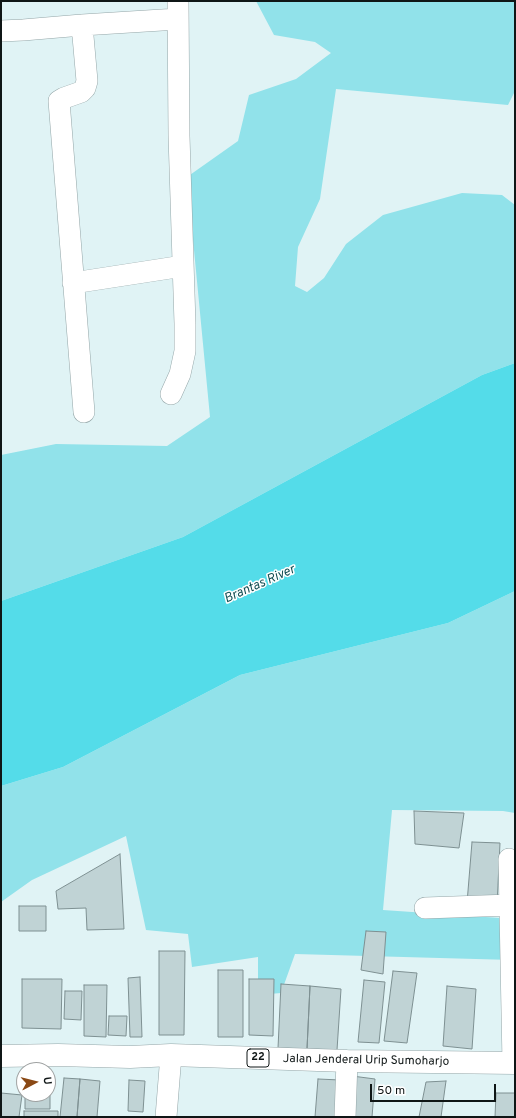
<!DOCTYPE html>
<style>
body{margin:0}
#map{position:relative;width:516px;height:1118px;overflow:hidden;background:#e0f3f5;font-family:Overpass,sans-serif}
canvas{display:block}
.frame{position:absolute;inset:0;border:2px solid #0f1616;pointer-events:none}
.north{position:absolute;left:16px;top:1062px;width:40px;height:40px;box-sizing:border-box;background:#fff;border:1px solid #9fa2a2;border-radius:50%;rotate:83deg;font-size:11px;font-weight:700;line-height:16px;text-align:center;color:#0f1616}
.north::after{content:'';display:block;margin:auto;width:14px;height:18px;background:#8a4915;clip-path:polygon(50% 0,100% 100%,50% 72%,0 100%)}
.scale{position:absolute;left:370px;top:1084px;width:126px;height:18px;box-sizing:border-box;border:2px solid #0f1616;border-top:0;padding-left:5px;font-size:12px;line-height:14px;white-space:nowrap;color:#0f1616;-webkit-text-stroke:3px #fff;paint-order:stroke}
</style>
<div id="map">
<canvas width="516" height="1118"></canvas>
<div class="frame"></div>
<div class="north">U</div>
<div class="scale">50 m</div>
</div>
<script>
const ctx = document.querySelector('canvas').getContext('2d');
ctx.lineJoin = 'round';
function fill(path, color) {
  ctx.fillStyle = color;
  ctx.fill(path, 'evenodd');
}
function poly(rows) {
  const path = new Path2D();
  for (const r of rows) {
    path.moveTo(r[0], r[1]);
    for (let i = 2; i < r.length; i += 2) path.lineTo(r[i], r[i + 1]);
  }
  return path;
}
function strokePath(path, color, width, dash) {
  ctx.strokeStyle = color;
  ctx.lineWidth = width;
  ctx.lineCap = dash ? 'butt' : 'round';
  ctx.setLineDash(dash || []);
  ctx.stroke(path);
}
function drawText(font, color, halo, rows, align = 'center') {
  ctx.font = font + ' Overpass,sans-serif';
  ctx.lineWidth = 3;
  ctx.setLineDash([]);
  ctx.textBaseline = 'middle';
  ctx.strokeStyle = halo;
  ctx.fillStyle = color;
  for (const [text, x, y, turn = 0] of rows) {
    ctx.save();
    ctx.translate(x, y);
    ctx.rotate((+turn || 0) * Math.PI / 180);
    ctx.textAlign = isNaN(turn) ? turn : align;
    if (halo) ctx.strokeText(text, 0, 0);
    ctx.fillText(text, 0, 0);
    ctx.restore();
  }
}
const green = poly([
 [256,1,515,1,515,91,508,105,336,89,320,199,298,247,295,286,307,292,324,278,346,244,383,215,462,193,502,195,515,205,515,363,482,375,183,537,1,601,1,455,56,444,167,446,210,417,187,177,238,141,249,95,296,79,331,53,315,42,274,35],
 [515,591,515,813,503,811,392,810,383,910,515,919,512,960,295,954,281,993,258,995,258,957,192,967,188,934,146,930,126,836,32,880,1,902,1,786,63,767,240,675,448,623]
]);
const water = poly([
 [515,363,515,591,448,623,240,675,63,767,1,786,1,601,183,537,482,375]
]);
const building = poly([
 [414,811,464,813,459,848,415,844,414,811],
 [472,842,500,843,497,905,467,903,472,842],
 [120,854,124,929,87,930,86,908,58,909,56,891,120,854],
 [19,906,46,906,46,931,19,931,19,906],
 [366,931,386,932,383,974,361,970,366,931],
 [159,951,185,951,184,1035,159,1035,159,951],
 [218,970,243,970,243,1037,218,1037,218,970],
 [393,971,417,973,407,1043,384,1041,393,971],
 [140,977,142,1037,130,1037,128,978,140,977],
 [22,979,62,979,61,1029,22,1028,22,979],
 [249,979,274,979,273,1036,249,1035,249,979],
 [364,980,385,982,379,1043,358,1042,364,980],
 [281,984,310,986,307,1049,278,1048,281,984],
 [84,985,107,985,106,1037,84,1036,84,985],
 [310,986,341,989,337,1050,307,1049,310,986],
 [447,986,476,989,472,1049,443,1046,447,986],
 [65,991,82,991,81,1020,64,1019,65,991],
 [109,1016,127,1016,126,1036,108,1035,109,1016],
 [352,1076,375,1079,372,1117,348,1117,352,1076],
 [64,1078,80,1079,77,1117,60,1117,64,1078],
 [48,1079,50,1079,50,1109,25,1109,25,1094,48,1094,48,1079],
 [80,1079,100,1081,97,1117,77,1117,80,1079],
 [318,1079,340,1080,337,1117,315,1117,318,1079],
 [129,1080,145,1081,143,1112,128,1111,129,1080],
 [446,1081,441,1117,419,1117,426,1082,446,1081],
 [1,1093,22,1095,19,1117,1,1117,1,1093],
 [496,1093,515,1093,515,1117,495,1117,496,1093],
 [24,1111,58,1111,58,1117,24,1117,24,1111]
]);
const minor = poly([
 [82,25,87,81,85,88,81,92,64,98,59,101,84,412],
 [1,31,23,30,82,25,178,19],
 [73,283,183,266],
 [171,394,180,374,185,351,185,324,179,136,178,1],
 [509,859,513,1063],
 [425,908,510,905],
 [166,1117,171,1055],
 [345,1117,347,1061]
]);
const highway = poly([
 [1,1056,58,1055,130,1057,171,1055,347,1061,515,1063]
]);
const shields = [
 [258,1058,22]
];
const shieldNames = [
 ["22",258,1058]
];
const streetNames = [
 ["Jalan Jenderal Urip Sumoharjo",366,1061,1]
];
const waterNames = [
 ["Brantas River",260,585,-24]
];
fill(green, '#91e2ea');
fill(water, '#54dce9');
fill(building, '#c0d3d5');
strokePath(building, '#7e9092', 1);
strokePath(minor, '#94a6a8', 22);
strokePath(highway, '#94a6a8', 23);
strokePath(minor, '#fff', 21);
strokePath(highway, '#fff', 22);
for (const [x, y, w] of shields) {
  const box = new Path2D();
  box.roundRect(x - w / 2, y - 9, w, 18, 3);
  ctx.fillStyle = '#fff';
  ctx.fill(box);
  strokePath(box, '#0f1616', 1);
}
drawText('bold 11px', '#0f1616', null, shieldNames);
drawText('12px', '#0f1616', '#fff', streetNames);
drawText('italic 13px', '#124e53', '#fff', waterNames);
</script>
